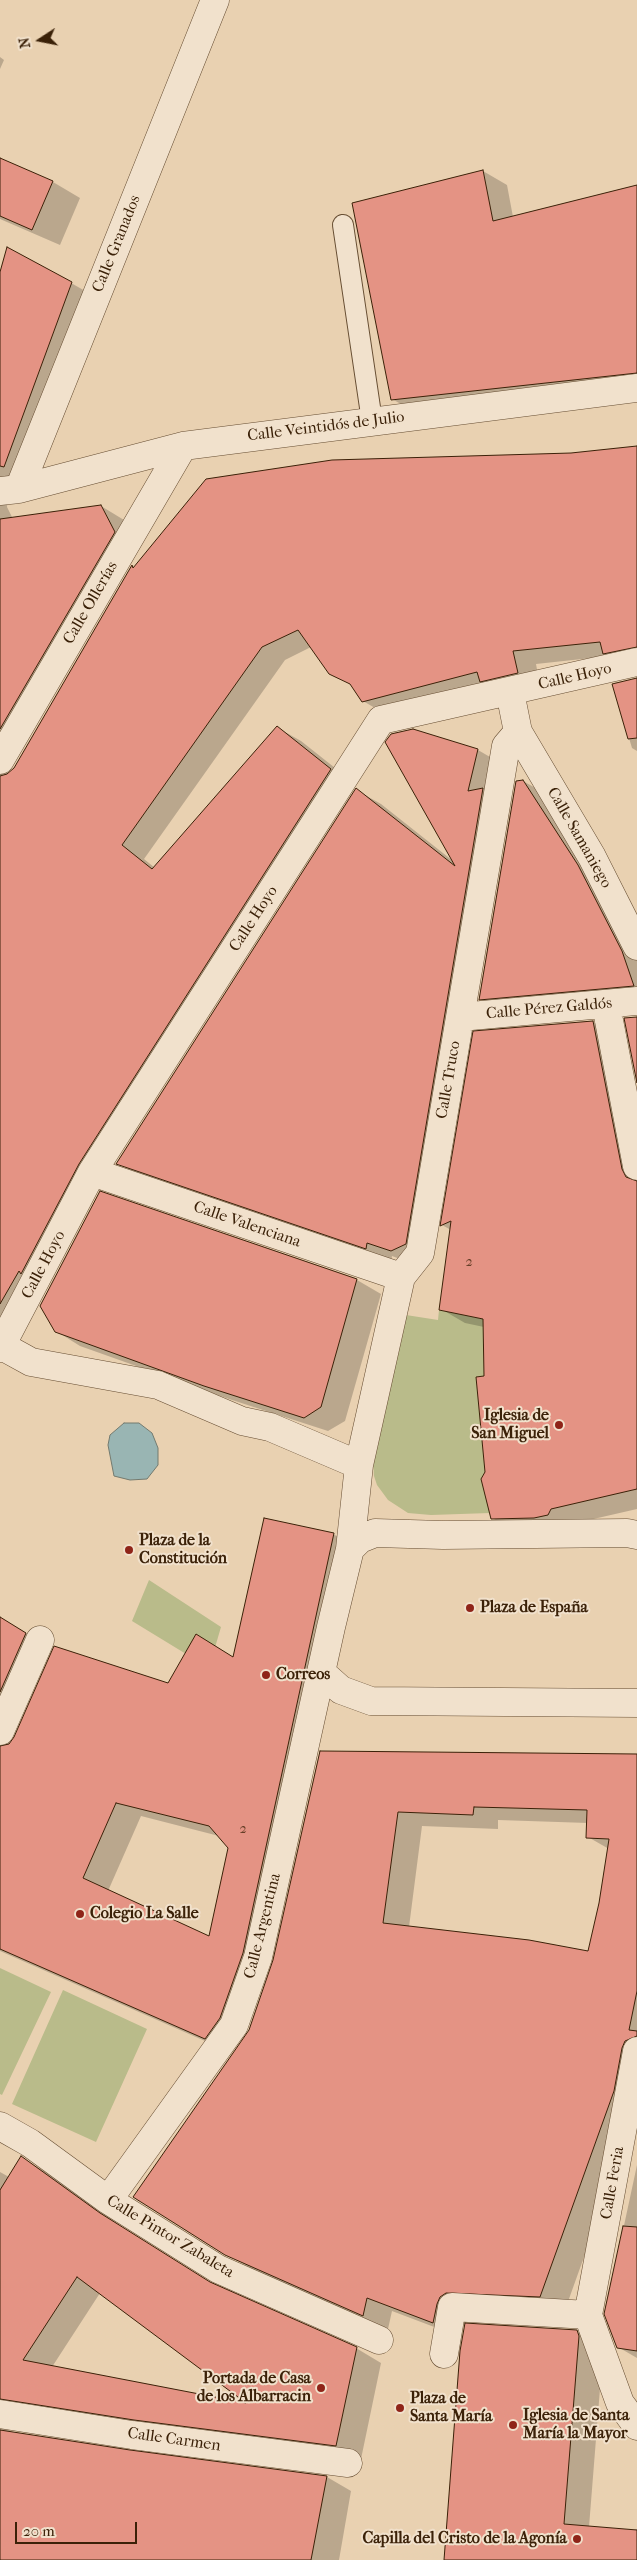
<!DOCTYPE html>
<meta charset="utf-8">
<style>
body{margin:0}
#map{position:relative;width:637px;height:2560px;overflow:hidden;background:#e9d1b1;font-family:"IM FELL French Canon",serif}
canvas{display:block}
.north{position:absolute;left:15px;top:15px;width:50px;height:50px;-webkit-text-stroke:4px #f1e1cc;paint-order:stroke;rotate:259deg;font-size:14px;font-weight:700;line-height:20px;text-align:center;color:#3b2108}
.north::after{content:'';display:block;margin:auto;width:18px;height:22px;background:#3b2108;clip-path:polygon(50% 0,100% 100%,50% 72%,0 100%)}
.scale{position:absolute;left:15px;top:2522px;width:122px;height:22px;box-sizing:border-box;border:2px solid #3b2108;border-top:0;padding-left:6px;font-size:15px;line-height:18px;white-space:nowrap;color:#3b2108;-webkit-text-stroke:4px #f1e1cc;paint-order:stroke}
</style>
<div id="map">
<canvas width="637" height="2560"></canvas>
<div class="north">N</div>
<div class="scale">20 m</div>
</div>
<script>
const ctx = document.querySelector('canvas').getContext('2d');
ctx.lineJoin = 'round';
function fill(path, color) {
  ctx.fillStyle = color;
  ctx.fill(path, 'evenodd');
}
function poly(rows) {
  const path = new Path2D();
  for (const r of rows) {
    path.moveTo(r[0], r[1]);
    for (let i = 2; i < r.length; i += 2) path.lineTo(r[i], r[i + 1]);
  }
  return path;
}
function strokePath(path, color, width, dash) {
  ctx.strokeStyle = color;
  ctx.lineWidth = width;
  ctx.lineCap = dash ? 'butt' : 'round';
  ctx.setLineDash(dash || []);
  ctx.stroke(path);
}
function drawText(font, color, halo, rows, align = 'center') {
  ctx.font = font + ' "IM FELL French Canon",serif';
  ctx.lineWidth = 4;
  ctx.setLineDash([]);
  ctx.textBaseline = 'middle';
  ctx.strokeStyle = halo;
  ctx.fillStyle = color;
  for (const [text, x, y, turn = 0] of rows) {
    ctx.save();
    ctx.translate(x, y);
    ctx.rotate((+turn || 0) * Math.PI / 180);
    ctx.textAlign = isNaN(turn) ? turn : align;
    if (halo) ctx.strokeText(text, 0, 0);
    ctx.fillText(text, 0, 0);
    ctx.restore();
  }
}
const green = poly([
 [439,1310,483,1319,483,1344,494,1343,496,1375,476,1377,485,1472,481,1479,490,1513,431,1515,408,1513,388,1500,377,1485,374,1476,373,1461,406,1315,438,1320],
 [149,1580,221,1627,209,1668,132,1621],
 [0,1968,51,1992,2,2095,0,2094],
 [63,1990,147,2029,96,2142,12,2104]
]);
const water = poly([
 [124,1423,139,1423,152,1433,158,1448,158,1465,147,1479,130,1480,114,1476,108,1445,110,1435,124,1423]
]);
const shadow = poly([
 [0,57,4,60,0,69],
 [0,159,53,182,80,198,60,245,0,219],
 [483,171,507,185,513,217,637,186,637,388,417,413,392,399],
 [0,277,71,283,94,296,8,498,7,507,13,519,101,506,124,520,137,546,9,766,7,777,14,769,132,567,571,455,637,447,637,664,610,656,536,664,540,686,387,715,363,701,353,686,330,673,311,647,285,660,144,859,155,868,278,728,301,741,354,783,102,1177,0,1361],
 [637,679,637,751,632,748,613,685],
 [413,730,478,750,502,764,416,1265,392,1256,391,1262,142,1177,118,1163,356,790,381,804,453,861],
 [523,781,546,794,637,951,637,1000,502,1012,480,999],
 [593,1022,618,1036,637,1137,637,1509,576,1523,517,1532,492,1518,486,1473,484,1327,465,1323,441,1309,451,1230,442,1225,474,1033],
 [100,1193,357,1280,381,1294,345,1421,328,1431,229,1399,80,1346,56,1331],
 [333,1534,358,1548,230,2052,0,1951,0,1617,50,1648,9,1745,234,1659],
 [141,1816,219,1836,229,1847,210,1937,108,1891],
 [321,1752,637,1755,637,2109,565,2310,465,2311,458,2336,392,2311,388,2329,252,2269,226,2254,250,2031,274,1961],
 [498,1820,588,1823,588,1837,609,1849,597,1923,589,1953,409,1927,422,1826,498,1829],
 [22,2158,46,2172,125,2229,216,2286,356,2348,381,2363,361,2459,9,2426,10,2433,130,2452,327,2477,351,2491,339,2560,0,2560,0,2172,9,2177],
 [100,2293,251,2406,52,2367],
 [637,2165,637,2358,618,2347,605,2314],
 [576,2331,601,2346,603,2351,589,2527,631,2531,637,2529,637,2560,445,2560]
]);
const building = poly([
 [0,158,53,181,32,230,0,216,0,158],
 [483,170,493,221,637,185,637,373,391,400,352,203,483,170],
 [7,247,72,282,4,467,0,466,0,272,7,247],
 [637,446,637,647,603,654,600,642,513,651,518,673,480,682,477,672,362,702,350,684,329,674,298,630,262,647,122,845,152,869,277,726,331,769,79,1164,21,1274,19,1271,0,1304,0,776,7,774,14,768,132,565,133,568,206,479,332,460,571,453,637,446],
 [101,505,115,532,0,729,0,519,101,505],
 [637,678,637,738,628,739,612,684,637,678],
 [413,729,478,749,468,791,483,788,406,1244,391,1251,367,1243,366,1249,116,1164,356,788,455,866,385,742,391,734,413,729],
 [523,780,578,865,622,951,634,986,479,1000,516,781,523,780],
 [637,1017,637,1083,624,1018,637,1017],
 [593,1021,622,1169,626,1177,637,1181,637,1489,551,1509,548,1515,534,1518,491,1519,481,1479,485,1472,476,1377,484,1376,483,1319,439,1310,451,1221,440,1226,473,1031,593,1021],
 [100,1191,357,1279,321,1407,304,1418,204,1386,55,1332,40,1306,100,1191],
 [264,1518,334,1533,243,1953,220,2018,205,2039,0,1949,0,1746,9,1744,14,1737,54,1646,168,1683,196,1634,233,1657,264,1518],
 [116,1803,209,1826,228,1848,209,1936,83,1878,116,1803],
 [0,1617,26,1633,0,1692,0,1617],
 [320,1751,637,1754,637,1991,629,2030,637,2031,637,2036,625,2041,622,2048,614,2091,540,2297,446,2293,440,2297,437,2304,433,2323,367,2298,363,2316,225,2255,133,2197,249,2030,273,1960,320,1751],
 [474,1807,587,1810,586,1838,609,1839,599,1903,588,1951,529,1940,383,1923,398,1812,473,1815,474,1807],
 [21,2156,100,2213,210,2282,357,2347,336,2446,134,2420,0,2399,0,2190,21,2156],
 [77,2277,246,2403,23,2360,77,2277],
 [623,2226,637,2227,637,2351,617,2348,604,2314,623,2226],
 [465,2323,577,2330,579,2336,564,2524,637,2530,637,2560,444,2560,460,2351,465,2323],
 [0,2430,130,2450,327,2476,311,2560,0,2560,0,2430]
]);
const lane = poly([
 [343,225,372,421]
]);
const street = poly([
 [19,489,215,0],
 [0,491,19,489,183,446,637,388],
 [518,732,592,857,637,946],
 [0,760,183,446],
 [606,1005,637,1166],
 [460,1017,637,1001],
 [92,1172,401,1277],
 [2,1346,31,1362,158,1385,242,1421,270,1427,359,1465],
 [0,1348,92,1172,381,720,637,662],
 [350,1549,359,1465,401,1277,420,1253,506,746,518,732,510,692],
 [322,1673,341,1690,371,1701,637,1703],
 [0,1731,40,1640],
 [0,2126,30,2143,108,2200,218,2269,379,2340],
 [108,2200,234,2025,258,1957,331,1627,350,1549,360,1539,375,1533,443,1535,627,1533,637,1535],
 [588,2315,637,2051],
 [588,2315,620,2403,637,2426],
 [444,2354,452,2307,588,2315],
 [0,2414,132,2435,348,2463]
]);
const markers = [
 [559,1425,5,"#8f2418"],
 [129,1550,5,"#8f2418"],
 [470,1608,5,"#8f2418"],
 [266,1675,5,"#8f2418"],
 [80,1914,5,"#8f2418"],
 [321,2388,5,"#8f2418"],
 [400,2408,5,"#8f2418"],
 [513,2425,5,"#8f2418"],
 [577,2539,5,"#8f2418"]
];
const numberNames = [
 ["2",469,1263],
 ["2",243,1830]
];
const streetNames = [
 ["Calle Granados",117,244,-68],
 ["Calle Veintidós de Julio",326,427,-7],
 ["Calle Ollerías",91,603,-60],
 ["Calle Hoyo",575,677,-13],
 ["Calle Samaniego",579,838,60],
 ["Calle Hoyo",254,919,-57],
 ["Calle Pérez Galdós",549,1009,-5],
 ["Calle Truco",449,1080,-80],
 ["Calle Valenciana",247,1225,19],
 ["Calle Hoyo",44,1265,-62],
 ["Calle Argentina",263,1926,-76],
 ["Calle Feria",613,2183,-80],
 ["Calle Pintor Zabaleta",170,2237,31],
 ["Calle Carmen",174,2440,8]
];
const poiNames = [
 ["Iglesia de",549,1416,"right"],
 ["San Miguel",549,1434,"right"],
 ["Plaza de la",139,1541],
 ["Constitución",139,1559],
 ["Plaza de España",480,1608],
 ["Correos",276,1675],
 ["Colegio La Salle",90,1914],
 ["Portada de Casa",311,2379,"right"],
 ["de los Albarracin",311,2397,"right"],
 ["Plaza de",410,2399],
 ["Santa María",410,2417],
 ["Iglesia de Santa",523,2416],
 ["María la Mayor",523,2434],
 ["Capilla del Cristo de la Agonía",567,2539,"right"]
];
fill(green, '#b9bb8a');
fill(water, '#99b5b3');
strokePath(water, '#737a6f', 1);
fill(shadow, '#0003');
fill(building, '#e49384');
strokePath(building, '#3b2108', 1);
strokePath(lane, '#664d32', 22);
strokePath(street, '#664d32', 29);
strokePath(lane, '#f1e1cc', 20);
strokePath(street, '#f1e1cc', 28);
for (const [x, y, r, color] of markers) {
  const dot = new Path2D();
  dot.arc(x, y, r, 0, 2 * Math.PI);
  ctx.fillStyle = color;
  ctx.fill(dot);
  strokePath(dot, '#f1e1cc', 2);
}
drawText('14px', '#653e27', null, numberNames);
drawText('16px', '#3b2108', '#f1e1cc', streetNames);
drawText('bold 16px', '#3b2108', '#f1e1cc', poiNames, 'left');
</script>
